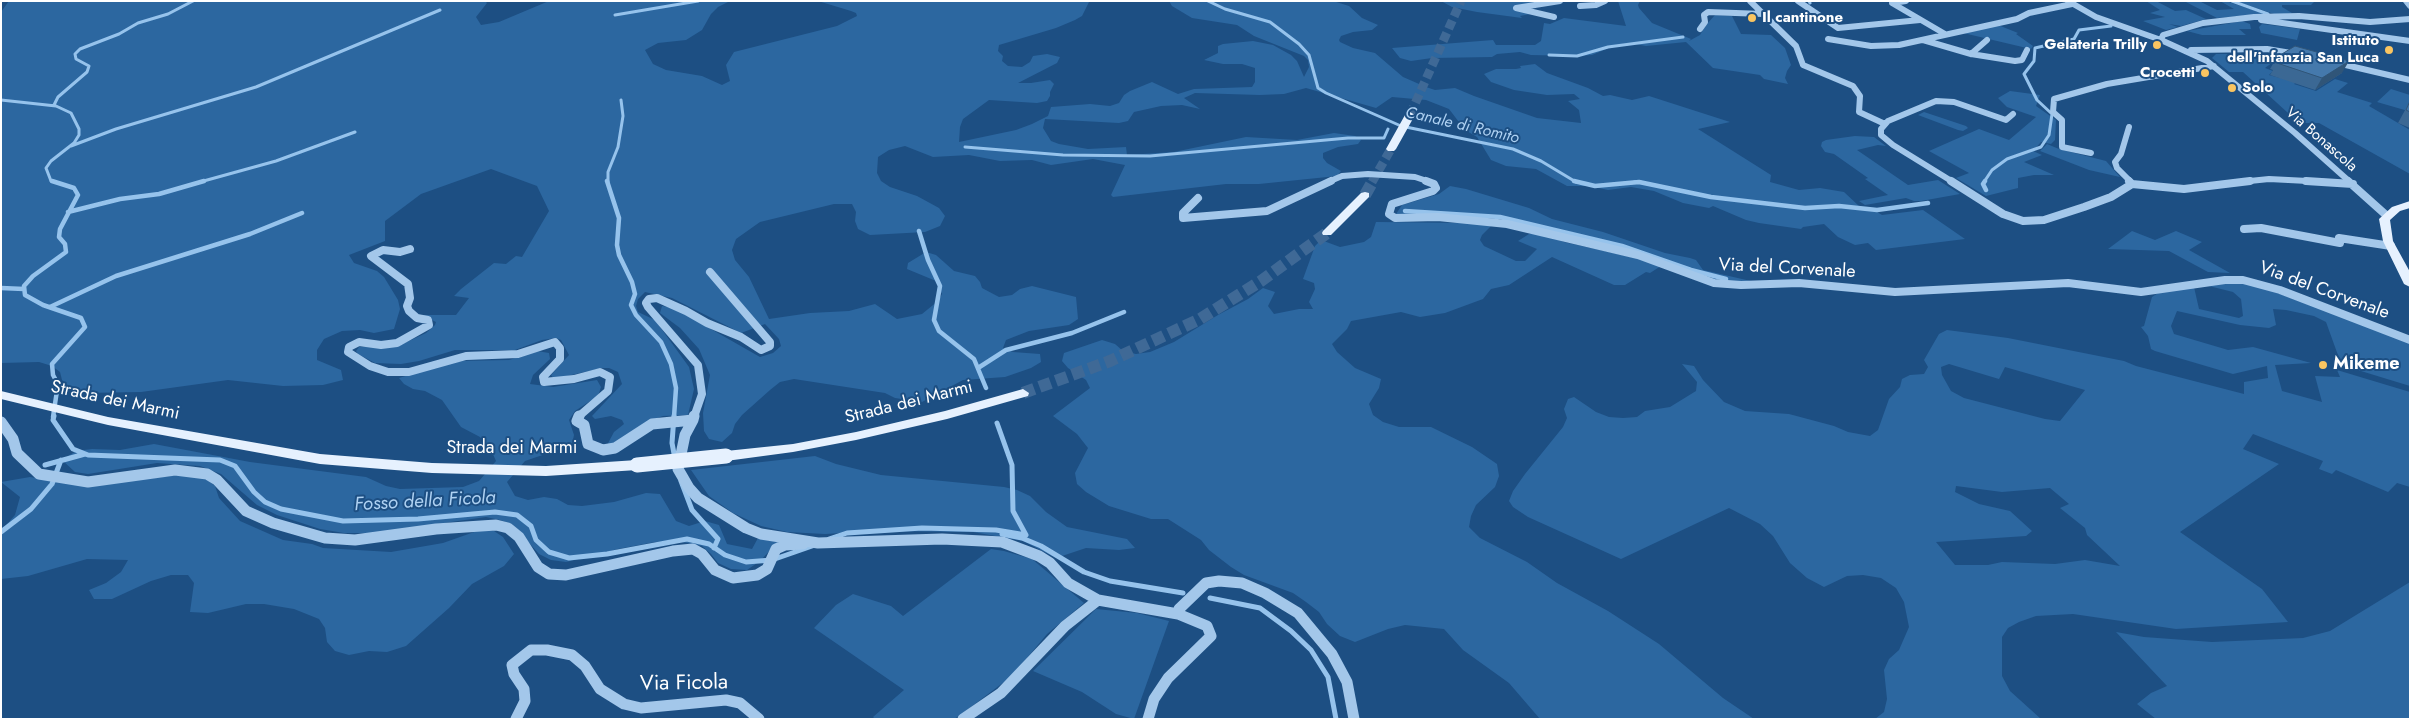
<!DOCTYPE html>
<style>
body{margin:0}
#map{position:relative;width:2411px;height:720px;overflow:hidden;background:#1d4f83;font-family:Jost,sans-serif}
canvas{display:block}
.frame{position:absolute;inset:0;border:2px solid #fff;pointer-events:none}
</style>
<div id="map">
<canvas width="2411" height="720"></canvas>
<div class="frame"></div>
</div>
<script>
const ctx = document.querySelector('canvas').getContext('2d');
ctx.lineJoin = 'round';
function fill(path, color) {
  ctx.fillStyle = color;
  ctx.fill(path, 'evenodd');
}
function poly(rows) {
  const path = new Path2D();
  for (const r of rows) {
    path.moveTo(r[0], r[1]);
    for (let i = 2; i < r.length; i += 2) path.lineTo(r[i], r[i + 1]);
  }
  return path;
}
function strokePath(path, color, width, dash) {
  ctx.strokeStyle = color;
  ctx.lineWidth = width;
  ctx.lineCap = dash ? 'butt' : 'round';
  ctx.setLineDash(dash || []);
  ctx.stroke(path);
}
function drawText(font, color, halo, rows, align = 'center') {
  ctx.font = font + ' Jost,sans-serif';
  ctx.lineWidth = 4;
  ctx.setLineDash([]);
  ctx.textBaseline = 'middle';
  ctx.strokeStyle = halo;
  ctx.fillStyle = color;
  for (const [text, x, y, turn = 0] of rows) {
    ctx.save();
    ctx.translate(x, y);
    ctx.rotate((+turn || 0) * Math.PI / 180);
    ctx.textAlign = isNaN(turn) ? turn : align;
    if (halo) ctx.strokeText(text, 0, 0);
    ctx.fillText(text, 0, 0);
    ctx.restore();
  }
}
const green = poly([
 [9,1,485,1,487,3,476,17,481,25,499,22,549,1,730,1,718,7,711,14,702,30,686,40,658,43,645,50,653,64,666,70,702,76,722,85,730,81,726,65,734,52,837,26,857,16,856,13,851,11,818,1,1111,1,1089,2,1082,16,1075,20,1056,28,999,45,998,51,1003,56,1002,61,1008,66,1022,67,1030,62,1033,56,1047,54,1060,57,1057,63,1018,83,1031,83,1050,80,1054,84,1050,92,1050,96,1047,101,1037,103,989,100,963,119,960,127,959,142,1016,130,1032,124,1048,116,1051,107,1090,104,1110,106,1119,103,1124,95,1130,91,1152,82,1178,94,1194,89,1252,87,1255,82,1255,68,1242,64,1223,64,1204,60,1218,53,1218,46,1223,44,1253,41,1273,45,1291,55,1297,61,1304,77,1309,67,1308,60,1304,56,1254,36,1237,25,1192,18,1172,6,1169,1,1333,1,1349,6,1362,18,1378,25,1372,30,1353,32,1341,36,1339,40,1340,42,1353,48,1375,53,1403,77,1426,87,1435,90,1455,88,1474,96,1537,118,1581,123,1579,110,1568,101,1580,99,1574,94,1547,95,1514,90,1491,82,1484,74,1496,69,1516,69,1521,68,1520,66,1535,64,1547,73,1588,88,1603,96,1610,95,1632,100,1649,96,1730,122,1698,129,1771,175,1770,182,1799,190,1820,188,1844,192,1860,207,1874,210,1882,215,1923,210,1965,239,1876,250,1868,243,1855,245,1838,237,1824,224,1803,227,1801,229,1759,223,1746,220,1713,206,1709,208,1683,203,1654,191,1631,187,1608,190,1590,186,1567,186,1536,169,1506,166,1491,160,1477,137,1465,130,1449,109,1426,100,1392,97,1376,108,1306,88,1284,94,1260,95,1195,93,1184,98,1200,109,1182,105,1161,106,1134,112,1128,121,1119,123,1045,119,1043,128,1051,141,1059,144,1088,149,1126,147,1127,155,1174,152,1246,137,1297,140,1334,133,1355,136,1361,140,1358,144,1338,147,1323,153,1323,158,1327,163,1341,171,1337,176,1259,184,1226,184,1113,197,1111,195,1125,165,1093,159,1051,165,1032,160,1000,161,969,155,933,157,905,146,889,150,878,157,877,173,881,181,890,187,917,196,939,208,945,216,940,226,925,232,870,235,858,229,855,221,856,212,852,204,834,204,760,222,736,239,732,250,735,260,749,277,769,319,810,313,849,311,875,304,897,319,922,314,938,301,942,294,936,281,907,269,908,263,926,252,936,255,954,271,975,276,980,282,982,288,999,297,1012,295,1020,289,1032,286,1076,297,1078,319,1069,325,1029,331,1006,340,1003,348,1013,352,1040,354,1041,362,1031,368,1005,377,963,380,922,402,895,398,885,393,794,379,780,382,770,390,742,415,735,424,732,433,722,442,709,439,704,431,703,413,710,375,699,349,680,328,660,313,662,306,674,308,760,357,773,353,781,346,779,339,765,324,741,333,672,298,645,292,638,299,636,306,638,312,655,320,689,367,694,389,688,415,663,416,649,421,626,437,606,447,614,432,624,424,622,420,611,416,595,419,592,416,622,384,618,372,609,368,602,368,554,379,551,375,569,355,561,340,556,338,542,340,515,350,455,350,419,361,401,364,375,363,358,354,356,351,359,347,398,346,426,333,435,325,436,322,422,315,456,315,469,298,454,296,461,289,494,263,506,264,516,256,522,257,549,211,537,186,491,169,421,194,385,221,385,241,349,255,354,263,377,271,384,277,398,300,400,309,394,329,374,333,360,330,342,331,324,339,317,350,317,360,341,370,343,380,323,385,283,386,228,380,141,392,82,393,69,387,62,380,60,372,52,366,39,362,1,363,1,12],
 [1441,1,1550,1,1514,7,1530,14,1520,16,1522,18,1477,12,1452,7],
 [1618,1,1640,1,1638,5,1639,8,1652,23,1691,39,1689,41,1700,35,1706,25,1715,15,1732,16,1741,34,1771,35,1785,48,1791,65,1787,71,1785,78,1788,84,1764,79,1760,75,1713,68,1686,42,1646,46,1630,43,1616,45,1592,55,1577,56,1531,55,1520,52,1497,54,1492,57,1432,58,1411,61,1400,58,1392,48,1493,40,1496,45,1535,45,1541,41,1544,23,1550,24,1564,18,1626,26],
 [2146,1,2156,1,2175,11,2186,10,2206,19,2181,26,2169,24,2178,27,2166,30,2143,21,2165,17,2150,13,2160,10],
 [2184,1,2199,1,2217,10,2234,9,2220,1,2207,1,2226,1,2265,14,2217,18],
 [2235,1,2315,1,2311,5,2282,5,2282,7,2292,13,2277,15],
 [2242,21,2250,24,2251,29,2239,29,2246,35,2202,35,2187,31],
 [2262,24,2278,26,2300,29,2297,40,2261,33,2259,27],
 [1998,25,2018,33,2016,34,2033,46,2031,49,1959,32],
 [2216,54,2274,54,2281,56,2265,68,2273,71,2269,75,2280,78,2307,73,2294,84,2316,91,2335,79,2348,83,2337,92,2372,103,2369,106,2410,130,2410,174,2319,123,2299,123,2243,72,2229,72,2212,58],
 [2391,89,2410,95,2408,111,2377,102],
 [2010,91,2040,95,2036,106,2056,120,2055,140,2051,144,2041,142,2033,151,2042,155,2024,162,2054,175,2034,175,2018,178,2018,188,1986,196,1956,178,1969,173,1929,151,1979,129,2009,140,2036,117,2007,107,1998,98],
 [1924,112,1966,126,1968,128,1963,131,1958,130,1918,115],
 [1855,136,1874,137,1886,146,1878,145,1857,150,1908,185,1938,180,1960,194,1921,201,1914,201,1906,198,1865,205,1859,201,1888,195,1865,179,1868,178,1834,154,1825,152,1821,146,1822,142,1826,140],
 [2047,144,2059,149,2106,161,2120,177,2089,170,2040,151],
 [1450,186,1466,189,1529,208,1552,219,1603,232,1665,253,1690,258,1696,260,1703,270,1755,282,1707,279,1523,225,1396,214,1402,205,1439,194],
 [1376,222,1472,223,1491,226,1482,235,1480,240,1484,246,1516,261,1525,261,1537,249,1518,241,1529,234,1543,234,1564,242,1640,259,1661,266,1650,273,1646,272,1625,285,1614,285,1552,257,1509,285,1491,289,1483,299,1445,313,1420,317,1401,312,1351,321,1347,329,1332,344,1337,352,1355,368,1381,379,1379,388,1369,404,1373,415,1383,422,1399,427,1431,427,1472,447,1497,464,1499,476,1495,487,1476,505,1471,516,1469,527,1480,538,1527,562,1557,583,1608,611,1659,644,1723,698,1754,719,1540,719,1509,683,1463,650,1444,629,1405,625,1388,629,1355,642,1340,636,1327,624,1319,612,1306,602,1293,593,1244,575,1231,567,1209,550,1201,540,1168,519,1151,519,1109,506,1086,492,1077,484,1075,473,1088,448,1077,434,1053,416,1090,388,1086,380,1068,368,1062,361,1064,353,1102,340,1115,344,1123,351,1136,354,1150,352,1174,342,1218,315,1248,299,1263,288,1275,292,1268,306,1274,314,1299,309,1313,309,1309,302,1315,289,1314,283,1303,279,1315,246,1321,240,1340,247,1364,242,1371,237],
 [2132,231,2155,240,2176,231,2202,242,2189,250,2230,273,2208,272,2169,251,2108,249],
 [2211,283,2253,284,2410,342,2410,386,2338,364,2339,358,2326,322,2314,316,2286,310,2273,309,2276,325,2269,328,2240,325,2177,311,2171,326,2174,334,2218,347,2228,350,2253,347,2311,363,2275,365,2282,391,2322,402,2315,376,2340,377,2337,370,2410,392,2410,487,2397,483,2388,492,2336,470,2332,474,2319,469,2323,461,2253,434,2243,449,2279,464,2180,532,2262,589,2288,622,2176,629,2073,614,2036,616,2019,622,2008,628,2002,637,2002,676,2010,691,2041,719,1875,719,1884,712,1887,699,1884,670,1889,659,1899,650,1909,627,1904,602,1896,588,1881,578,1863,575,1847,576,1824,587,1807,578,1790,563,1773,536,1760,524,1729,508,1621,559,1528,517,1513,507,1509,501,1513,491,1525,474,1563,427,1567,418,1564,409,1568,399,1574,397,1596,412,1609,417,1623,418,1637,417,1645,411,1670,407,1696,391,1697,382,1682,364,1694,366,1703,380,1724,402,1745,411,1789,414,1834,426,1848,432,1870,436,1878,430,1889,399,1900,387,1902,379,1910,375,1924,374,1928,367,1924,360,1939,334,1947,330,2008,338,2124,361,2136,366,2244,394,2244,382,2268,378,2267,366,2233,374,2155,351,2151,349,2148,336,2141,327,2144,326,2152,297,2158,293,2194,287,2199,309,2239,318,2243,316,2241,299,2233,292,2209,286],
 [1949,364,1999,379,2005,367,2085,390,2060,421,2045,419,1964,398,1951,391,1942,375,1941,367],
 [1956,486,2002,492,2050,488,2069,504,2060,508,2085,528,2087,535,2120,566,2085,560,2055,564,2002,562,1988,565,1955,565,1936,542,2026,536,2032,531,2010,511,1979,504,1955,492],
 [537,351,549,353,550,359,533,375,530,384,553,387,597,380,601,387,598,396,575,411,569,420,574,435,572,445,525,461,507,482,515,496,528,500,544,497,557,499,568,505,582,506,614,502,646,493,660,494,676,521,689,526,705,521,719,525,727,544,752,549,758,538,778,542,760,561,747,570,731,569,718,563,711,554,702,546,677,541,655,542,618,549,566,562,551,560,539,554,512,524,500,520,486,517,374,533,344,533,320,529,277,515,257,505,221,474,200,466,157,463,88,474,75,472,62,460,76,451,92,449,120,450,154,444,250,462,366,477,386,486,400,489,463,487,479,481,496,461,492,452,480,437,461,427,442,400,425,391,413,389,404,384,399,378,455,361,509,360],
 [815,456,836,464,881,475,1004,487,1017,490,1030,496,1046,512,1067,527,1127,539,1135,548,1119,550,1086,548,1056,558,1023,541,973,532,877,531,825,534,787,532,761,526,733,513,709,496,691,470],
 [188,474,204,477,215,486,219,498,240,521,283,540,312,544,323,548,391,552,443,543,477,531,494,531,503,537,514,554,504,566,472,584,449,608,406,646,387,652,369,651,349,655,335,651,327,642,325,628,319,619,294,609,264,604,246,604,208,613,190,612,194,583,188,575,171,575,151,581,112,599,94,599,89,590,106,583,121,572,128,560,87,559,28,576,1,579,1,531,15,515,20,497,1,482,30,477,84,486],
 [991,549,1004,551,1032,559,1084,603,1047,634,1012,676,959,716,954,719,875,719,873,717,904,690,814,628,836,605,853,594,891,606,903,616],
 [2410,582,2410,719,2156,719,2137,704,2151,693,2167,686,2116,632,2144,637,2212,642,2303,638,2330,631],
 [1096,609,1137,613,1169,621,1134,719,1116,714,1082,692,1033,671]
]);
const streamFar2 = poly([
 [1208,1,1225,9,1270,22,1299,44,1309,55,1318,88,1326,93,1401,126,1513,149,1541,161,1576,182],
 [1809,1,1810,3],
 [2232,1,2268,14],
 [615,15,698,1],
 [1549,55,1577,56,1608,47,1683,37],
 [1,100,56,106,71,113,79,129,79,135,74,143,51,161,46,168,51,181,56,182],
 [54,105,58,97,87,72,89,66,76,59,75,54,80,49,119,34,138,23,168,14,193,1],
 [71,146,116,129,256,87,440,10],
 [965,147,1063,155,1150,156,1348,138,1384,138,1388,129],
 [200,182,276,161,355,132],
 [608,182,608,172,618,147,623,116,621,100],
 [1634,182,1641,182],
 [1984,182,1992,170,2007,159,2041,147,2049,135,2052,114,2037,100,2024,74,2034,61,2035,48,2074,39,2079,30,2111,26]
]);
const streamFar1 = poly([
 [52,181,74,188,78,195,60,229,59,237,65,244,66,252,33,276,24,286,25,295,43,305,81,318,85,327,52,364,53,375,58,384,53,417],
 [607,181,619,218,617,245,619,255,632,282,635,294,631,305,636,315,661,342,671,364,676,388,674,417],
 [1574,181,1595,186,1639,182,1711,197,1805,208,1839,206,1877,210,1928,203],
 [1985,181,1983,184,1986,190],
 [1405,211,1500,217,1622,246,1691,270,1726,279],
 [68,212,120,199,159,194,204,181],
 [919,231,928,260,940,286,934,320,939,331,974,359,986,388],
 [1,288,24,289],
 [50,307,116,276,250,234,302,213],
 [978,368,1006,350,1072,333,1124,312]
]);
const stream = poly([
 [54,416,53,420,73,449,88,455,220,460,235,466,254,492,265,502,281,509,343,521,418,519,495,512,517,515,531,526,536,540,549,552,569,558,607,554,687,539,709,544,725,555,746,562,772,560,815,545],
 [674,416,672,443,675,459],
 [997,423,1012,465,1013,511,1026,535],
 [45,465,85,454],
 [681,481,692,510,718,539,714,548],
 [1,532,31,509,52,484,61,460],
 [1002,534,1022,538,1041,546,1084,572,1110,581,1183,593],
 [829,539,847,533,922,528,996,530,1026,535],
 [1210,598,1260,608,1291,631,1311,650,1328,677,1336,719]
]);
const majorTunnelFar1 = poly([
 [1410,115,1461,1],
 [1372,182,1391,149]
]);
const majorTunnel = poly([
 [1365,195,1373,181],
 [1023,393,1110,361,1200,319,1261,281,1327,233]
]);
const minorFar2 = poly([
 [1750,1,1796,46,1803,65,1853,86,1860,96,1859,112,1885,124],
 [1798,1,1838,28,1920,20],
 [1906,1,1892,3,1945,34],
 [2068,1,2096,17,2161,40,2207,61,2295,133,2350,182],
 [2406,1,2410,6],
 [1580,6,1596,5,1605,1],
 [1554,17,1516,8,1560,1],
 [2261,20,2410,41],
 [1700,29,1705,22,1704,15,1708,12,1763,14],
 [1828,39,1871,46,1899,45,2017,19,2029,13,2072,4],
 [1923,40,1971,54,2015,61,2022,60,2027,50],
 [2161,40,2163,35,2203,23,2254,17,2299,16,2370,22,2410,19],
 [2191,50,2267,49,2297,54],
 [1971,54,1987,40],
 [2337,63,2410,80],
 [2129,127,2121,154,2115,162,2117,168,2131,182],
 [2091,153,2062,147,2062,120,2053,112,2054,99,2107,84,2214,66],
 [1328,182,1342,176,1368,174,1415,177,1430,182],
 [1953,182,1893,145,1881,135,1881,129,1888,121,1936,101,1954,102,2006,120,2013,114],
 [2240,182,2269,179,2327,182]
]);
const minorFar1 = poly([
 [1426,181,1434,184,1436,188,1433,191,1392,204,1389,214,1395,218,1438,217,1507,224,1638,255,1714,283,1741,285,1799,283,1895,292,2068,283,2141,292,2225,280,2243,280,2280,290,2410,340],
 [1951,181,2003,214,2023,221,2044,220,2084,207,2111,197,2132,184,2184,189,2250,181],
 [2129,181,2132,184],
 [2306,181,2353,184],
 [2348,181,2386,215],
 [1198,198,1183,213,1183,218,1267,211,1331,181],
 [2244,229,2261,228,2340,243,2339,238,2391,246],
 [410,249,400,252,383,250,371,256,408,284,410,298,407,306,409,311,417,318,428,320,429,325,397,343,381,345,359,342,349,347,348,352,370,366,388,372,409,372,466,356,518,354,555,342,560,348,560,359,543,377,544,382,574,379,600,372,610,377,608,391,578,417],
 [694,417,702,394,698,365,648,307,646,303,649,299,657,298,686,311,707,323,741,337,761,350,770,346,770,342,710,272]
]);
const minor = poly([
 [579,416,577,421,584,425,588,444,603,450,615,448,652,424,693,420,685,435,678,469,689,488,698,498,746,528,761,534,818,543,942,539,1002,542,1039,556,1050,563,1068,583,1098,600,1178,614],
 [693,420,694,416],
 [1,422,13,439,17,453,39,474,88,482,175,470,207,474,217,480,246,511,273,523,325,538,355,540,436,529,496,525,508,528,519,537,538,567,549,574,566,575,673,551,693,549,702,554,715,570,733,578,757,575,767,569,776,549,785,545,803,544],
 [516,719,525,701,524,689,514,674,512,665,531,650,547,650,572,655,585,666,600,689,624,704,641,708,726,700,740,703,759,719],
 [963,719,1001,693,1065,626,1098,600],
 [1148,719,1154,699,1168,678,1211,636,1207,626,1178,614,1179,609,1206,583,1219,581,1242,583,1265,593,1298,613,1332,654,1347,682,1354,719]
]);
const major = poly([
 [1410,112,1415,115,1396,149,1394,151,1388,151,1386,149,1405,115,1410,112],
 [1365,192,1369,193,1369,197,1331,235,1323,235,1322,233,1323,231,1361,193,1365,192],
 [2410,201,2410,208,2400,211,2390,220,2393,241,2410,272,2410,287,2404,284,2383,241,2379,219,2392,207,2410,201],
 [1023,389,1029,393,1028,396,947,419,856,440,793,452,726,461,721,459,719,456,721,453,726,451,793,444,856,432,945,411,1023,389],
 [1,391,108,417,320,454,432,463,546,466,637,460,642,462,644,465,642,468,637,470,546,476,432,473,320,464,108,425,1,399,1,391]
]);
const majorBridge = poly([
 [637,465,726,456]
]);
const wall = poly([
 [2277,57,2342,73,2315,90,2270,75,2273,70,2270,69],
 [2410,101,2410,128,2398,123]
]);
const shadedWall = poly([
 [2349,61,2342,73,2315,90,2322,78]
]);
const building = poly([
 [2295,46,2349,61,2322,78,2277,63,2282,59,2277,57,2295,46],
 [2410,101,2410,112,2406,110,2410,101]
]);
const markers = [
 [1752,18,5,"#fac561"],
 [2157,45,5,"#fac561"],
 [2389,50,5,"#fac561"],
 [2205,73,5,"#fac561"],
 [2232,88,5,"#fac561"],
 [2323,365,5,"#fac561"]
];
const farPoinames = [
 ["Il cantinone",1762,18,"left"],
 ["Istituto",2379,41],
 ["dell'infanzia San Luca",2379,58],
 ["Gelateria Trilly",2147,45],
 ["Crocetti",2195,73],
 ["Solo",2242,88,"left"]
];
const farStreetnames = [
 ["Via Bonascola",2321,140,41]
];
const farWaternames = [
 ["Canale di Romito",1462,126,13]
];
const streetNames = [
 ["Via del Corvenale",1787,269,3],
 ["Via del Corvenale",2324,291,20],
 ["Strada dei Marmi",115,401,12],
 ["Strada dei Marmi",909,403,-14],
 ["Strada dei Marmi",512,449]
];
const poiNames = [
 ["Mikeme",2333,365]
];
const waterNames = [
 ["Fosso della Ficola",425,502,-3]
];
const nearStreetnames = [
 ["Via Ficola",684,684,-1]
];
fill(green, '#2c67a0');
strokePath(streamFar2, '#96c3ec', 3);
strokePath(streamFar1, '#96c3ec', 4.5);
strokePath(stream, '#96c3ec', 5);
strokePath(majorTunnelFar1, '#3f6996', 9, [9, 4.5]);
strokePath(majorTunnel, '#3f6996', 12, [12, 5.5]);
strokePath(minorFar2, '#a3c7ea', 6);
strokePath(minorFar1, '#a3c7ea', 8);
strokePath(minor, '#a3c7ea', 11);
fill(major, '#e6f1fe');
strokePath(majorBridge, '#e6f1fe', 15);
fill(wall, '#3b6894');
fill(shadedWall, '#305578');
fill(building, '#4579ac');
strokePath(building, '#305578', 1);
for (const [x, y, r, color] of markers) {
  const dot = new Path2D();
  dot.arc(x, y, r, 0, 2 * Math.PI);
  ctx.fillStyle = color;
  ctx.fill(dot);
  strokePath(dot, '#1d4f83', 2);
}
drawText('bold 15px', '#fff', '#1d4f83', farPoinames, 'right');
drawText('15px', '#fff', '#1d4f83', farStreetnames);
drawText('italic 16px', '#aed1f2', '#1d4f83', farWaternames);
drawText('18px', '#fff', '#1d4f83', streetNames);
drawText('bold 18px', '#fff', '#1d4f83', poiNames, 'left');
drawText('italic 19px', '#aed1f2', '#1d4f83', waterNames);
drawText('21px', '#fff', '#1d4f83', nearStreetnames);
</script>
